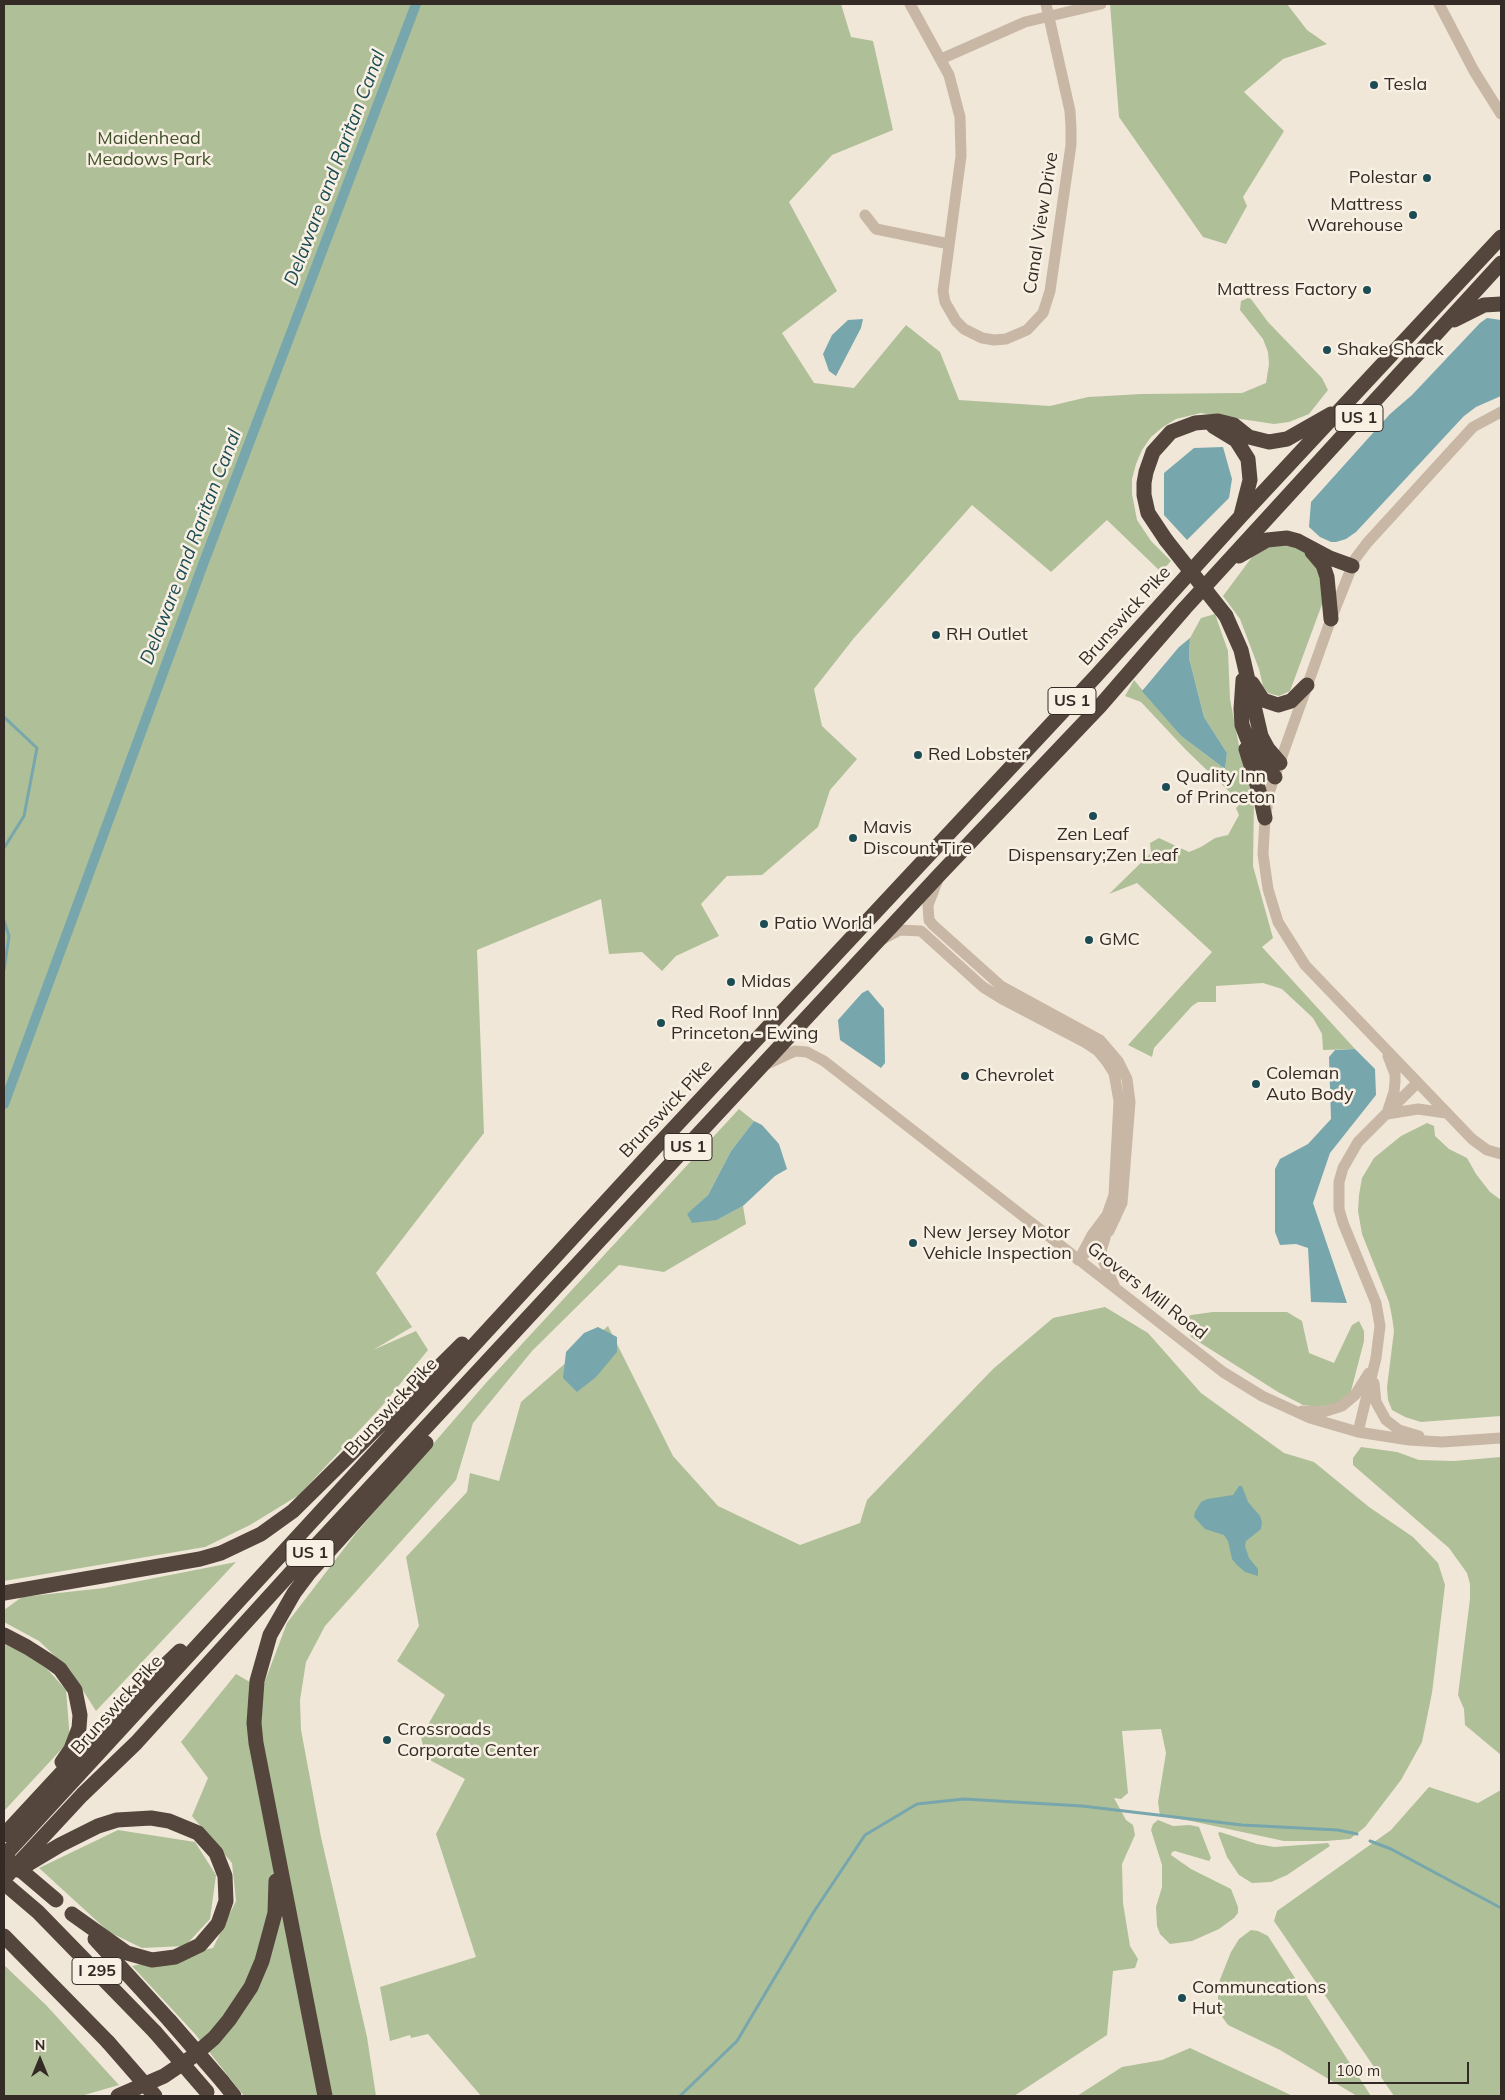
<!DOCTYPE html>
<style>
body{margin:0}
#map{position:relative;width:1505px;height:2100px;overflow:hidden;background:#f1e7d8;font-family:Mulish,sans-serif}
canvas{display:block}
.frame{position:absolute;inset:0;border:5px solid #342b26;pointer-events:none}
.north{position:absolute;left:15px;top:2035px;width:50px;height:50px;-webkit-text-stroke:4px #f9f0e4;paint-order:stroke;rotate:0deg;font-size:14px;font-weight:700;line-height:20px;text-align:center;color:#342b26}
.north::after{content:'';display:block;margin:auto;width:18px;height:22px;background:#342b26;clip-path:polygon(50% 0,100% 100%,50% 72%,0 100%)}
.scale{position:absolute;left:1328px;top:2062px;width:141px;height:22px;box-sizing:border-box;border:2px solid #342b26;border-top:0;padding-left:6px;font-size:15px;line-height:18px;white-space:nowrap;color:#342b26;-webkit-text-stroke:4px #f9f0e4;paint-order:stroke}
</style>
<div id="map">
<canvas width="1505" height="2100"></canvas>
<div class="frame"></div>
<div class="north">N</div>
<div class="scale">100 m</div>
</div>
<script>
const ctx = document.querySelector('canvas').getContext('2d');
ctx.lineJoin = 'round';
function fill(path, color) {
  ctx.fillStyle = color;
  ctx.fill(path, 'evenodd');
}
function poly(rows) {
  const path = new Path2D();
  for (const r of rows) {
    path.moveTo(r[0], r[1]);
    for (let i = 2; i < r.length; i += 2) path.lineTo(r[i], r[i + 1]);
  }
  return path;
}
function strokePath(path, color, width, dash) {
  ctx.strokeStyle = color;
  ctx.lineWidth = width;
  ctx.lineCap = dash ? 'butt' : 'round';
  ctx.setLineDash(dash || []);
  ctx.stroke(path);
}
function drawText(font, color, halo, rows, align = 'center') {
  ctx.font = font + ' Mulish,sans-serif';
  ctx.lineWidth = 5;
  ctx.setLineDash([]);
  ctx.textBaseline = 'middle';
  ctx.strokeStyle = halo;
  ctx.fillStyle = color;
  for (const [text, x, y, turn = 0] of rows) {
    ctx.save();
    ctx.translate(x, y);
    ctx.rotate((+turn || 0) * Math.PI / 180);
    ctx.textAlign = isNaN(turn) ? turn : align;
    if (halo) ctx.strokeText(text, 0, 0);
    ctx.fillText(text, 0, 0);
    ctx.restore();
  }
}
const green = poly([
 [4,4,841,4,851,37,873,41,893,130,832,155,789,202,837,291,782,333,814,383,854,388,906,325,940,352,959,400,1050,406,1088,397,1106,396,1141,394,1242,393,1266,383,1269,364,1268,352,1263,339,1240,310,1241,301,1248,298,1251,299,1268,322,1322,378,1328,390,1309,414,1289,422,1274,424,1201,413,1176,419,1163,427,1151,437,1142,450,1136,464,1132,479,1132,494,1137,520,1151,541,1171,561,1161,572,1107,520,1051,572,972,505,854,638,814,689,822,726,857,759,830,790,818,827,762,875,727,876,701,904,719,936,676,956,662,971,642,952,609,954,601,899,477,950,484,1133,376,1273,412,1327,373,1350,416,1331,428,1350,382,1406,299,1495,250,1525,205,1547,4,1581],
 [1110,4,1287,4,1307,30,1327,44,1283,59,1244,92,1284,131,1243,197,1247,206,1226,244,1203,237,1119,117],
 [1267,543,1294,543,1319,564,1324,599,1290,691,1279,696,1268,693,1263,686,1259,669,1240,619,1223,596,1258,549],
 [1215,614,1228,651,1230,699,1240,751,1254,800,1253,866,1273,938,1262,947,1355,1049,1323,1050,1322,1034,1313,1018,1282,989,1263,983,1216,986,1216,1002,1198,1002,1192,1006,1154,1048,1152,1057,1128,1045,1212,952,1137,883,1109,894,1151,853,1150,843,1159,838,1189,852,1201,847,1215,838,1228,835,1239,815,1236,808,1241,803,1186,750,1141,702,1125,696,1134,680,1181,736,1225,769,1227,753,1204,717,1189,658,1190,638,1201,618],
 [739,1109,754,1121,731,1151,708,1195,688,1214,717,1220,743,1206,746,1224,664,1272,619,1265,532,1351,473,1423,456,1480,325,1626,306,1662,300,1700,301,1730,321,1837,367,2037,376,2096,244,2096,195,2034,132,1966,213,1948,236,1901,232,1863,192,1816,208,1778,181,1742,236,1674,262,1689,287,1623,356,1533,485,1384],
 [1427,1123,1434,1126,1435,1136,1449,1149,1467,1158,1476,1174,1490,1192,1501,1200,1501,1416,1421,1422,1405,1417,1392,1410,1388,1400,1387,1387,1394,1331,1392,1317,1389,1302,1362,1234,1358,1211,1359,1195,1362,1178,1374,1158,1401,1136],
 [1105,1307,1148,1333,1201,1393,1284,1453,1314,1462,1369,1507,1413,1537,1438,1563,1445,1585,1432,1693,1422,1742,1401,1780,1365,1827,1350,1839,1326,1841,1284,1841,1191,1821,1160,1816,1158,1802,1166,1753,1161,1729,1122,1731,1128,1793,1121,1799,1114,1798,1126,1820,1133,1825,1135,1835,1122,1864,1123,1903,1130,1946,1138,1959,1135,1968,1113,1971,1107,2035,1014,2096,481,2096,428,2034,411,2038,410,2035,390,2041,380,1987,476,1957,436,1834,465,1779,426,1758,421,1737,445,1695,397,1661,419,1626,406,1557,467,1492,470,1473,499,1481,521,1402,608,1326,673,1456,718,1506,800,1545,860,1523,867,1500,993,1369,1053,1318],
 [1213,1312,1287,1312,1302,1321,1309,1353,1334,1363,1352,1325,1359,1321,1364,1331,1364,1341,1350,1395,1341,1402,1320,1407,1303,1405,1278,1392,1191,1337,1182,1320,1191,1315],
 [1361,1447,1397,1452,1419,1460,1454,1461,1501,1457,1501,1755,1465,1725,1464,1709,1458,1695,1470,1599,1470,1584,1467,1573,1449,1548,1353,1465,1353,1458],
 [236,1562,96,1711,70,1670,39,1641,4,1622,4,1610,22,1597,104,1588],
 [4,1644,40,1661,66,1690,70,1740,4,1811],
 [1429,1787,1478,1803,1501,1790,1501,2096,1394,2096,1274,1921,1277,1911,1391,1830],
 [1158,1820,1173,1826,1190,1825,1199,1827,1211,1858,1209,1861,1175,1851,1172,1852,1171,1855,1191,1869,1231,1889,1238,1907,1238,1913,1234,1918,1219,1929,1192,1941,1170,1944,1160,1934,1157,1926,1156,1907,1162,1887,1162,1865,1151,1830,1153,1824],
 [118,1830,195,1842,216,1875,210,1919,185,1946,142,1948,109,1932,39,1868],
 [1220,1832,1257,1844,1274,1847,1328,1843,1330,1846,1287,1875,1271,1882,1252,1883,1239,1875,1227,1857,1218,1833],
 [1251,1930,1258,1931,1268,1936,1371,2096,1357,2096,1280,2050,1228,2025,1220,2014,1218,1999,1219,1982,1231,1952,1239,1939],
 [4,1965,46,2005,119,2085,81,2096,4,2096],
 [1190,2048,1293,2096,1077,2096,1122,2067,1162,2060]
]);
const water = poly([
 [1487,318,1501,320,1501,396,1476,407,1464,416,1356,532,1346,539,1336,542,1331,542,1320,537,1309,527,1311,502,1390,414,1412,395,1480,323],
 [863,319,861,328,836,376,829,371,823,354,832,335,848,320],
 [1223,447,1232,479,1229,498,1187,540,1164,515,1164,473,1194,448],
 [1190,638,1189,658,1204,717,1227,753,1225,769,1181,736,1142,691,1179,647],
 [868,990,884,1009,885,1063,881,1068,840,1040,838,1020,862,993],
 [1355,1049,1375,1069,1376,1095,1330,1153,1313,1203,1347,1303,1311,1302,1308,1248,1296,1244,1280,1245,1275,1232,1275,1169,1280,1159,1308,1144,1331,1119,1329,1057,1335,1050],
 [754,1121,762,1125,779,1144,787,1169,775,1176,743,1206,717,1220,692,1223,687,1214,708,1195,731,1151],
 [598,1327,617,1337,617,1352,596,1377,577,1392,563,1378,566,1352,584,1333],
 [1239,1486,1242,1486,1248,1502,1260,1516,1262,1522,1261,1529,1246,1541,1245,1546,1249,1558,1258,1569,1258,1576,1245,1572,1237,1565,1232,1559,1228,1541,1224,1535,1205,1529,1194,1517,1195,1512,1201,1502,1207,1499,1233,1495]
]);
const stream = poly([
 [4,717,37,748,24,816,4,848],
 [4,921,9,936,4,970],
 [1370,1841,1391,1849,1501,1908],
 [680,2096,737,2041,813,1913,865,1835,917,1804,964,1799,1082,1806,1242,1825,1338,1830,1357,1834]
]);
const canal = poly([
 [4,1104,202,567,416,4]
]);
const minor = poly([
 [910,4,949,75,960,117,961,156,943,291,945,302,956,321,964,329,982,338,994,340,1006,339,1027,330,1043,313,1050,291,1071,145,1071,128,1070,111,1046,4],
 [1439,4,1474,71,1501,114],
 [941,59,1025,22,1101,4],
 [865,215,876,229,949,244],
 [1501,412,1473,427,1367,543,1355,559,1331,619,1270,790,1265,818,1263,854,1268,889,1278,922,1305,965,1472,1139,1487,1150,1501,1154],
 [937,882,928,905,929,920,933,925,1001,986,1100,1040,1118,1061,1127,1079,1130,1102,1122,1203,1109,1231,1078,1260],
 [883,939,900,930,921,931,983,987,1004,1000,1086,1043,1098,1051,1107,1062,1114,1073,1119,1101,1114,1195,1107,1215,1092,1235,1083,1252],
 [767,1064,795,1051,807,1052,824,1061,1223,1372,1262,1396,1310,1418,1358,1432,1409,1440,1442,1442,1501,1438],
 [1388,1110,1394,1092,1395,1082,1395,1074,1388,1056],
 [1387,1114,1418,1109,1446,1113],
 [1105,1238,1100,1254,1114,1285],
 [1374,1383,1376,1402,1386,1420,1399,1430,1419,1436],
 [1302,1411,1323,1412,1342,1406,1355,1395,1369,1373],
 [1358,1432,1376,1358,1380,1326,1376,1303,1343,1223,1339,1209,1339,1182,1343,1168,1358,1142,1417,1083]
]);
const highway = poly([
 [1454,320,1484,305,1501,304],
 [1213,426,1236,440,1248,459,1250,480,1241,515],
 [1166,540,1148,513,1144,495,1144,483,1146,472,1153,452,1171,432,1195,423,1218,421,1234,425,1249,437,1269,442,1287,439,1331,414],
 [1312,552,1323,565,1327,577,1331,619],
 [1239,556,1267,540,1287,538,1298,541,1330,558,1352,566],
 [1226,616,1241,650,1261,736,1268,749,1280,763],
 [1243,680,1241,709,1242,725,1247,738,1257,757,1275,777],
 [1252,683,1263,700,1278,705,1291,701,1307,685],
 [1246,749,1259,791,1265,818],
 [4,1593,200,1559,221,1553,261,1534,293,1511,462,1344],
 [4,1635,27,1647,49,1661,60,1669,75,1690,80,1715,79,1728,71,1749,62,1762],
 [4,1835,128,1701,180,1651],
 [4,1856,657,1146,1096,676,1241,516,1501,237],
 [18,1870,60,1845,98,1826,117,1820,151,1818,169,1821,198,1833,216,1853,225,1876,226,1901,218,1924,200,1945,175,1957,152,1960,127,1953,72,1914],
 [4,1879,82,1795,136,1743,296,1567,941,873,1100,706,1185,608,1501,263],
 [4,1883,38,1912,155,2032],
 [4,1936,108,2042],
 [95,1939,170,2021],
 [222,2081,234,2096],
 [118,2096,164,2076,192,2057,214,2038,229,2020,251,1987,262,1961,275,1913,276,1881],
 [325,2096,256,1743,254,1723,257,1681,270,1635,294,1593,309,1573,426,1443]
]);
const highwayBridge = poly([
 [1166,540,1226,616],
 [4,1856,56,1900],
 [170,2021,222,2081],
 [155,2032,207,2092],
 [108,2042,155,2096]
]);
const markers = [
 [1374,85,5,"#1c4c54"],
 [1427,178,5,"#1c4c54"],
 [1413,215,5,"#1c4c54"],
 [1367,290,5,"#1c4c54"],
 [1327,350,5,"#1c4c54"],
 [936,635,5,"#1c4c54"],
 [918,755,5,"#1c4c54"],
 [1166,787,5,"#1c4c54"],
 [1093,816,5,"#1c4c54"],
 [853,838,5,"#1c4c54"],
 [764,924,5,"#1c4c54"],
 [1089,940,5,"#1c4c54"],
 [731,982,5,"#1c4c54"],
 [661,1023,5,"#1c4c54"],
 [965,1076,5,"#1c4c54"],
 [1256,1084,5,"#1c4c54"],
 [913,1243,5,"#1c4c54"],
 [387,1740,5,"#1c4c54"],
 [1182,1998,5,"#1c4c54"]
];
const shields = [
 [1359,418,48],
 [1072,701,48],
 [688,1147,48],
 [310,1553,48],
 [97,1971,50]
];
const shieldNames = [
 ["US 1",1359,418],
 ["US 1",1072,701],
 ["US 1",688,1147],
 ["US 1",310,1553],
 ["I 295",97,1971]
];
const poiNames = [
 ["Tesla",1384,85],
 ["Polestar",1417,178,"right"],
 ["Mattress",1403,205,"right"],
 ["Warehouse",1403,226,"right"],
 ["Mattress Factory",1357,290,"right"],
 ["Shake Shack",1337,350],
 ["RH Outlet",946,635],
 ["Red Lobster",928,755],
 ["Quality Inn",1176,777],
 ["of Princeton",1176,798],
 ["Mavis",863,828],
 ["Discount Tire",863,849],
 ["Zen Leaf",1093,835,"center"],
 ["Dispensary;Zen Leaf",1093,856,"center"],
 ["Patio World",774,924],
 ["GMC",1099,940],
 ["Midas",741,982],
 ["Red Roof Inn",671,1013],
 ["Princeton - Ewing",671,1034],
 ["Coleman",1266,1074],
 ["Auto Body",1266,1095],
 ["Chevrolet",975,1076],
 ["New Jersey Motor",923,1233],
 ["Vehicle Inspection",923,1254],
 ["Crossroads",397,1730],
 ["Corporate Center",397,1751],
 ["Communcations",1192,1988],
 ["Hut",1192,2009]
];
const parkNames = [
 ["Maidenhead",149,139],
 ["Meadows Park",149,160]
];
const streetNames = [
 ["Canal View Drive",1041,223,-81],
 ["Brunswick Pike",1125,616,-48],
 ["Brunswick Pike",666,1109,-47],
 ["Grovers Mill Road",1147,1291,38],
 ["Brunswick Pike",391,1407,-47],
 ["Brunswick Pike",117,1705,-48]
];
const waterNames = [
 ["Delaware and Raritan Canal",335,168,-69],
 ["Delaware and Raritan Canal",191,547,-69]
];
fill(green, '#afbf98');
fill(water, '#77a7ad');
strokePath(stream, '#77a7ad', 3);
strokePath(canal, '#77a7ad', 10);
strokePath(minor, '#c8b7a4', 11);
strokePath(highway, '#54463d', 15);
strokePath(highwayBridge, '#54463d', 15);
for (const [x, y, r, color] of markers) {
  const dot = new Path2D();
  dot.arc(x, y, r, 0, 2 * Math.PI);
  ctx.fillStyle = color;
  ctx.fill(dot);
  strokePath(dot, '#f9f0e4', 2);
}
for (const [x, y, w] of shields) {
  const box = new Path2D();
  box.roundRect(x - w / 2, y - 13.5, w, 27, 4);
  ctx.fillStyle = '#f9f0e4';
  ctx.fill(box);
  strokePath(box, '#342b26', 1);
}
drawText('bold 16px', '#342b26', null, shieldNames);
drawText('18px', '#342b26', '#f9f0e4', poiNames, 'left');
drawText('18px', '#40512a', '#f9f0e4', parkNames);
drawText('18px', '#342b26', '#f9f0e4', streetNames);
drawText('italic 19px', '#1c4c54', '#f9f0e4', waterNames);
</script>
